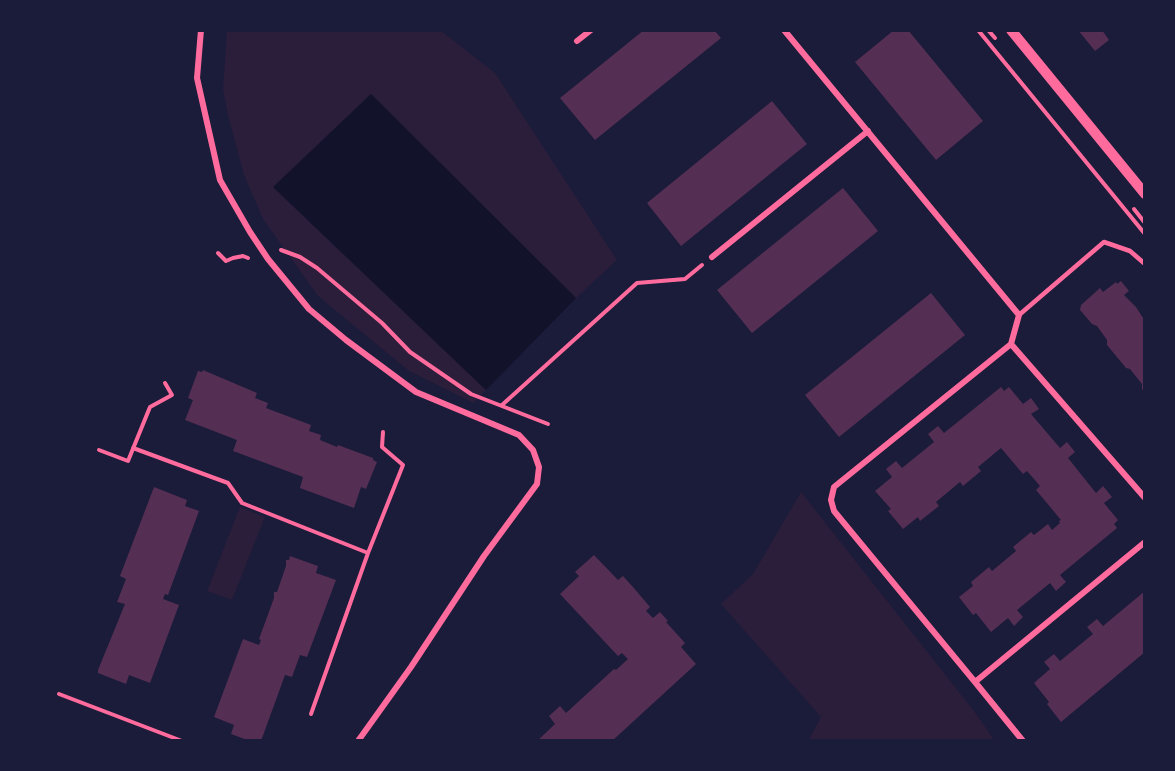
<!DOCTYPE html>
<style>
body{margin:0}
#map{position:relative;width:1175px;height:771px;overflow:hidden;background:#1b1b3a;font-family:Arial,sans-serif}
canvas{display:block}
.frame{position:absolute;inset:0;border:32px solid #1b1b3a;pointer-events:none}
</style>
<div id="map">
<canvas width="1175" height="771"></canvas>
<div class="frame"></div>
</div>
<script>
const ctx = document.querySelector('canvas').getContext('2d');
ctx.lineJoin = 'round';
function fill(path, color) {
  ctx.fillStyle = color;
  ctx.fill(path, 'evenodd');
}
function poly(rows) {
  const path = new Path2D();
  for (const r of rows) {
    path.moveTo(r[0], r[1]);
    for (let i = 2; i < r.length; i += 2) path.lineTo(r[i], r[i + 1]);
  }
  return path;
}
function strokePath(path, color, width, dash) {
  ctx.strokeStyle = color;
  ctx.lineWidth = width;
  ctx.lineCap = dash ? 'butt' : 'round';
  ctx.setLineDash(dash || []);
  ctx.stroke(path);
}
const green = poly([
 [227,30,440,30,495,73,617,260,576,298,371,94,274,188,486,390,473,403,409,371,318,296,263,219,244,175,228,115,223,89],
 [801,492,974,711,995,741,808,741,821,717,721,604,753,574],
 [240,507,265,517,232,600,207,591]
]);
const water = poly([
 [371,94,576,298,486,390,273,187]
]);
const building = poly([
 [644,30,714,30,721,38,595,140,560,98],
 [894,30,908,30,983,121,936,160,855,62],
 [1078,30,1102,30,1109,40,1095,51],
 [772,101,807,144,681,246,647,203],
 [843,188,878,231,752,333,717,290],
 [1121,281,1129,291,1124,295,1136,307,1145,321,1145,393,1142,389,1142,384,1130,369,1126,368,1107,345,1107,340,1097,326,1092,324,1080,310,1081,305,1100,288,1103,292,1116,282,1117,284],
 [931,293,965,335,839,437,805,395],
 [203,370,257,393,255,398,268,403,266,408,311,425,309,431,321,435,320,440,337,447,338,445,373,458,373,460,377,462,366,489,361,487,354,508,300,488,303,477,233,451,237,440,185,420,193,400,188,398,198,371,202,372],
 [1001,387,1004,391,1009,387,1023,404,1031,398,1039,409,1031,414,1060,448,1067,442,1075,452,1068,458,1096,493,1103,486,1112,497,1104,503,1118,520,1114,524,1117,528,1060,575,1066,582,1056,591,1050,583,1017,610,1023,617,1014,626,1008,618,991,632,976,613,973,615,959,597,973,586,971,582,989,567,992,571,1016,551,1013,547,1031,532,1034,535,1048,524,1052,530,1060,523,1059,521,1061,520,1036,490,1040,486,1034,479,1027,471,1023,474,1001,448,978,467,981,471,963,486,960,482,936,502,939,506,920,521,918,517,903,529,888,511,891,509,875,491,892,477,886,469,896,461,902,468,934,442,928,434,938,426,944,433],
 [154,487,187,500,185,506,199,511,168,595,165,594,163,599,179,605,150,683,129,675,126,684,98,673,98,670,125,604,117,602,126,579,120,576],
 [594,555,618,580,623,576,633,587,650,607,646,611,653,618,660,612,668,621,666,622,685,643,681,647,696,664,612,741,537,741,555,724,549,716,560,706,566,713,614,669,616,670,628,659,622,653,618,656,560,594,579,576,575,572],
 [290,556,318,566,316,573,336,580,307,657,300,655,292,677,285,675,261,741,250,741,231,734,234,725,214,717,243,639,259,645,261,640,259,639,274,598,274,592,277,592,286,566,286,560,289,560],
 [1145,591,1145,652,1061,722,1047,704,1049,702,1034,683,1050,669,1044,662,1054,654,1060,661,1093,634,1087,627,1097,619,1103,626]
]);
const path = poly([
 [978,30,1145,234],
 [988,30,995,38],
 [1134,209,1145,223],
 [281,250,300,257,317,268,382,323,410,352,471,394,548,424],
 [218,253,226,261,233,258,243,256,248,258],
 [502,405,637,283,685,279,702,265],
 [133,448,228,483,242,503,368,553],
 [99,450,128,461,150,407,172,395,165,383],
 [59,694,182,741],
 [311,714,368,553,403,465,382,447,383,432]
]);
const service = poly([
 [1019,315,1104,242,1130,251,1145,264]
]);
const minor = poly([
 [201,30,197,78,220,180,250,232,268,259,309,309,346,340,416,392,519,435,533,450,539,467,537,484,484,556,411,667,358,741],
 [784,30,1019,315,1011,344,834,487,831,500,834,511,975,682],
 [577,41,591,30],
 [712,257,868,131],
 [1011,344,1145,498],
 [1023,741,975,682,1145,542]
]);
const tertiary = poly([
 [1011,30,1145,194]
]);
fill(green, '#2a1e3b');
fill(water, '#12122b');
fill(building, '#542f53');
strokePath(path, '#ff6b9d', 4);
strokePath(service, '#ff6b9d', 4.5);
strokePath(minor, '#ff6b9d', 6);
strokePath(tertiary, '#ff6b9d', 10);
</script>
